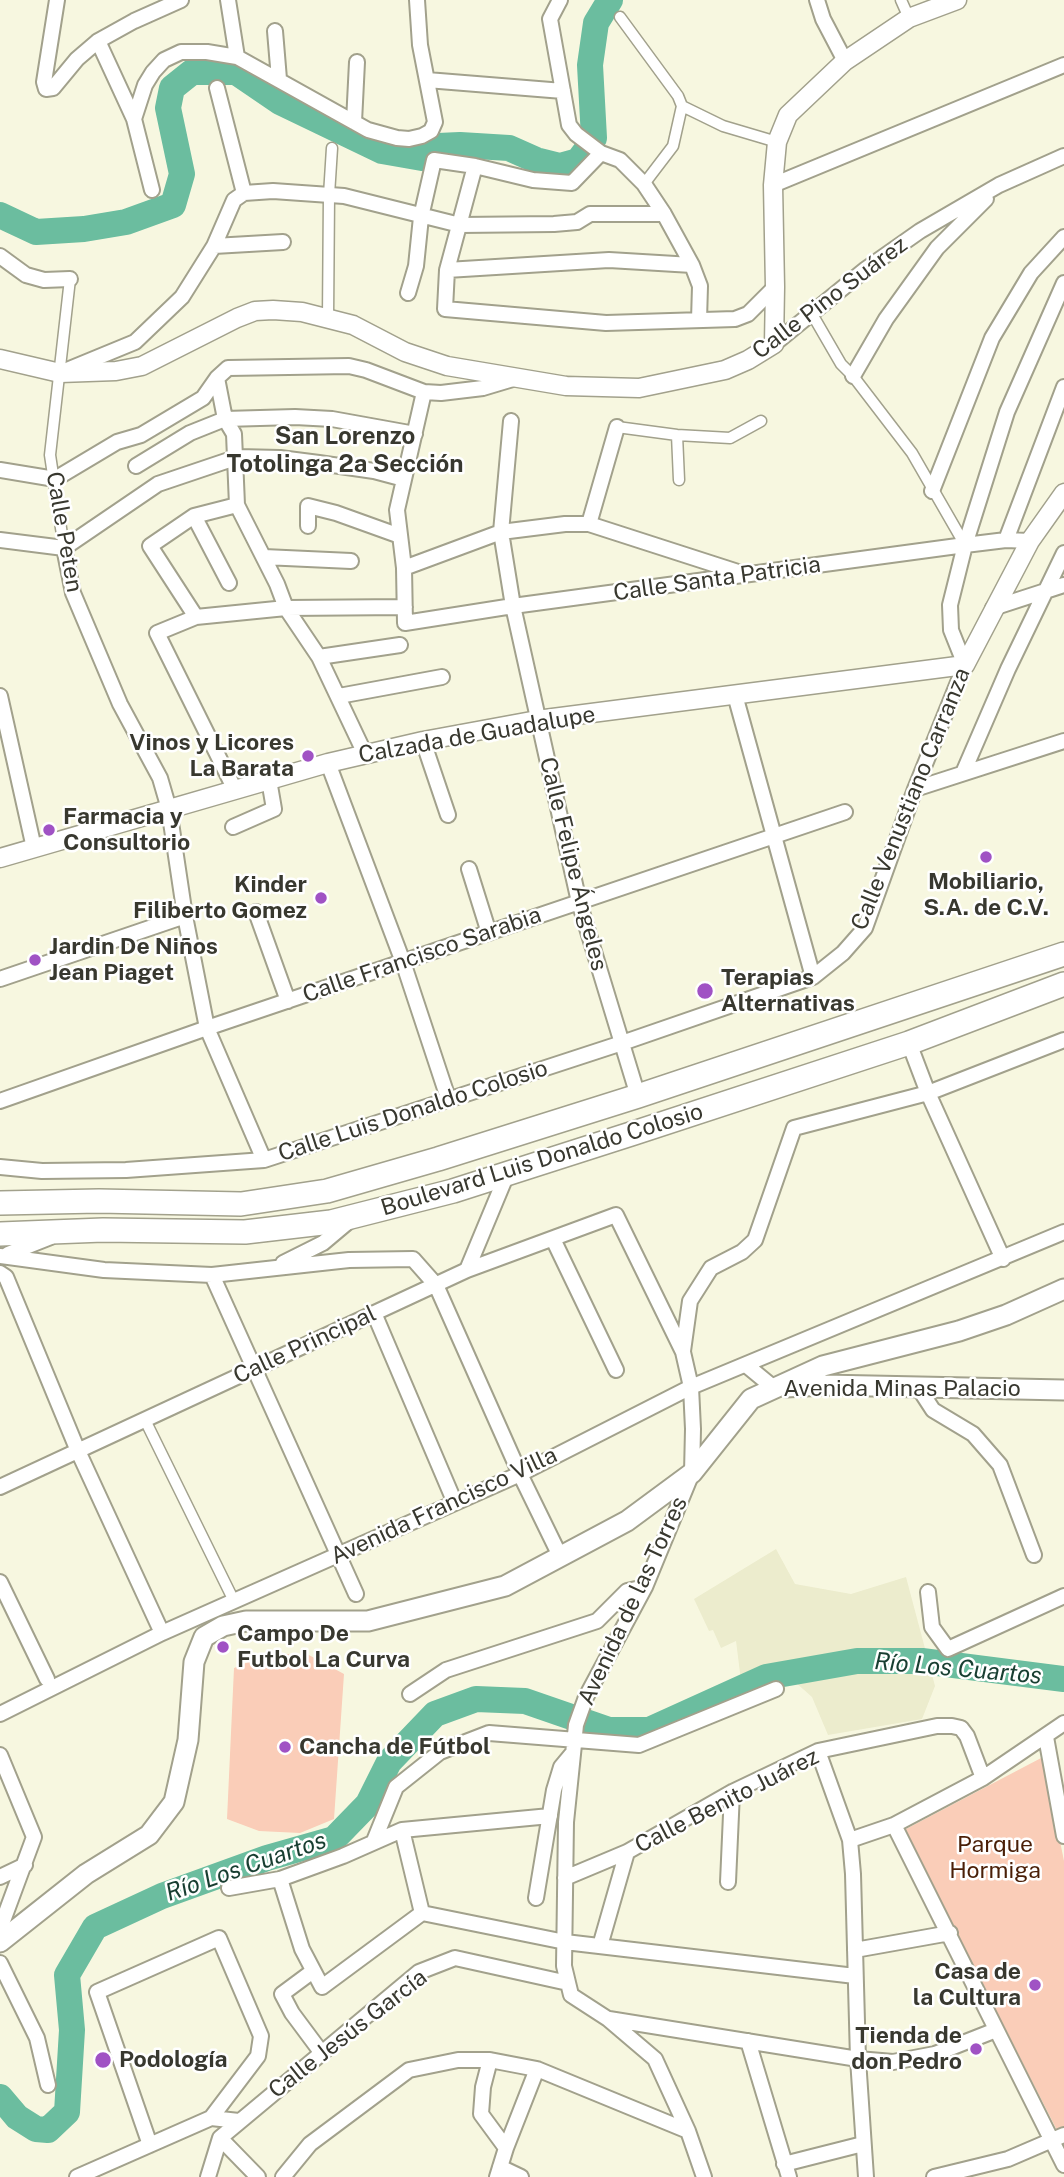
<!DOCTYPE html>
<meta charset="utf-8">
<style>
body{margin:0}
canvas{display:block;background:#f7f7e0}
</style>
<canvas width="1064" height="2177"></canvas>
<script>
const ctx = document.querySelector('canvas').getContext('2d');
ctx.lineJoin = 'round';
function fill(path, color) {
  ctx.fillStyle = color;
  ctx.fill(path, 'evenodd');
}
function poly(rows) {
  const path = new Path2D();
  for (const r of rows) {
    path.moveTo(r[0], r[1]);
    for (let i = 2; i < r.length; i += 2) path.lineTo(r[i], r[i + 1]);
  }
  return path;
}
function strokePath(path, color, width, dash) {
  ctx.strokeStyle = color;
  ctx.lineWidth = width;
  ctx.lineCap = dash ? 'butt' : 'round';
  ctx.setLineDash(dash || []);
  ctx.stroke(path);
}
function drawText(font, color, halo, rows, align = 'center') {
  ctx.font = font + ' "Public Sans",sans-serif';
  ctx.lineWidth = 5;
  ctx.setLineDash([]);
  ctx.textBaseline = 'middle';
  ctx.strokeStyle = halo;
  ctx.fillStyle = color;
  for (const [text, x, y, turn = 0] of rows) {
    ctx.save();
    ctx.translate(x, y);
    ctx.rotate((+turn || 0) * Math.PI / 180);
    ctx.textAlign = isNaN(turn) ? turn : align;
    if (halo) ctx.strokeText(text, 0, 0);
    ctx.fillText(text, 0, 0);
    ctx.restore();
  }
}
const built = poly([
 [776,1549,795,1584,851,1594,906,1577,935,1686,922,1719,828,1735,812,1697,785,1673,741,1681,736,1641,721,1648,713,1630,709,1631,694,1599]
]);
const green = poly([
 [267,1654,307,1654,344,1674,334,1819,300,1833,259,1831,227,1819,234,1668],
 [1043,1757,1064,1861,1064,2144,904,1830]
]);
const river = poly([
 [594,138,590,65,596,23,610,0],
 [0,215,36,232,84,229,126,222,173,205,182,174,168,108,172,88,192,72,236,72,280,102,382,151,422,158,438,146,460,145,509,148,536,160,560,166,578,161,587,149],
 [0,2097,17,2117,36,2129,48,2130,67,2112,72,2030,67,1975,95,1927,162,1896,267,1858,334,1839,368,1804,389,1762,435,1714,476,1699,525,1701,609,1730,649,1730,766,1677,857,1661,922,1661,1064,1679]
]);
const pedestrian = poly([
 [901,0,909,18],
 [620,17,678,96,682,106,673,146,644,184],
 [682,106,723,126,777,142],
 [812,314,841,364,853,376,912,453,965,545],
 [328,318,329,195,332,148],
 [617,427,677,435,730,438,761,421],
 [677,435,679,480],
 [64,548,50,455,70,279],
 [145,1420,234,1601]
]);
const minor = poly([
 [57,0,44,82,46,89,53,88,77,59,98,41,134,21,181,0],
 [228,0,237,57],
 [560,0,550,19,569,125,576,134,601,153,620,160,644,184,664,214,692,265,700,286,699,320],
 [817,0,823,19,845,61],
 [275,31,279,79],
 [98,41,134,119,152,190],
 [427,80,563,91],
 [217,88,244,193],
 [134,119,145,85,153,72,164,60,181,52,207,52,237,57,368,130,397,138,409,139,422,136,431,131,435,122,420,45,417,0],
 [354,122,357,62],
 [475,166,447,270,445,309,606,323,735,319,748,314,775,287],
 [773,185,1064,65],
 [214,246,283,242],
 [0,256,26,275,44,280,70,279],
 [447,270,609,260,692,265],
 [408,293,416,266,421,217,434,160,475,166,533,180,572,183,601,153],
 [774,344,866,269,920,231,999,185,1064,156],
 [67,370,135,342,182,297,214,246,234,200,244,193,273,191,344,196,460,225,554,224,577,222,590,214,664,214],
 [853,376,886,319,937,248,986,199],
 [217,378,225,419,234,434,237,505,277,584,286,608,319,657,365,754],
 [424,392,397,510,404,568,405,623,513,606,965,545,1006,540,1030,541],
 [511,421,501,532,513,606,579,902,638,1096],
 [136,466,190,433,225,419,295,417,332,419,415,434],
 [0,470,55,479,117,442,141,435,203,398,217,378,228,368,349,366,366,370,424,392,441,393,483,388,513,379],
 [932,491,992,338,1031,273,1064,237],
 [194,516,229,583],
 [589,524,617,427],
 [308,526,308,506,336,513,400,536],
 [0,540,64,548,158,484,238,457,280,458,319,463,374,471,404,479],
 [1006,540,1064,387],
 [64,548,73,593,120,704,160,778,169,809,185,916,207,1028,264,1160],
 [264,557,351,561],
 [404,568,501,532,565,524,589,524,741,573],
 [993,608,1064,585],
 [196,617,150,546,194,516,237,505],
 [319,657,400,645],
 [735,695,813,977],
 [0,696,34,848],
 [339,696,442,677],
 [423,741,448,815],
 [328,763,403,962,448,1098],
 [963,773,1008,669,1064,553],
 [915,789,1064,741],
 [235,790,157,633,196,617,286,608,405,607],
 [233,827,274,809,269,780],
 [469,869,489,933],
 [256,912,288,1001],
 [0,979,185,916],
 [909,1043,928,1093,1003,1259],
 [0,1101,207,1028,845,812],
 [0,1167,42,1171,126,1170,264,1160,622,1043,813,977,843,953,865,928,915,789,965,665,951,630,950,605,965,545,1007,412,1064,283],
 [553,1239,616,1370],
 [8,1254,51,1237],
 [0,1256,104,1270,212,1275,349,1260,413,1259,436,1285,520,1474,560,1556],
 [283,1263,323,1243,348,1222],
 [467,1270,507,1174],
 [0,1273,6,1277,78,1451,162,1633],
 [212,1275,356,1594],
 [374,1313,455,1503],
 [683,1351,690,1301,711,1268,742,1252,755,1240,794,1128,928,1093,1064,1040],
 [746,1365,774,1388],
 [918,1387,933,1410,973,1434,1000,1465,1034,1555],
 [0,1487,467,1270,616,1215,683,1352,691,1387,693,1429,692,1473,645,1587,586,1697,576,1725,566,1822,564,1966,571,1995,608,2019,655,2059,688,2131,704,2177],
 [0,1582,47,1679],
 [928,1592,932,1627,948,1649,1064,1596],
 [410,1694,446,1670,597,1621,627,1591,645,1587],
 [0,1714,162,1633,520,1474,691,1387,1064,1232],
 [1046,1737,1064,1836],
 [818,1751,850,1840,853,1874,858,2059,866,2177],
 [0,1755,34,1837,0,1929],
 [894,1825,1064,2165],
 [402,1830,422,1913],
 [850,1840,894,1825,983,1778,1064,1723],
 [374,1841,396,1787,440,1752,489,1733,639,1745,776,1689],
 [0,1877,25,1865],
 [565,1878,627,1852,732,1792,818,1751,937,1726,952,1726,961,1728,967,1736,983,1778],
 [280,1879,302,1949,322,1987,422,1913,565,1942,855,1976],
 [728,1882,732,1792],
 [229,1888,280,1879,343,1856,402,1830,550,1816],
 [536,1898,554,1790,561,1767,571,1755],
 [600,1946,627,1852],
 [855,1950,950,1933],
 [0,1963,37,2038,48,2085],
 [313,1971,282,1994,292,2013,321,2052],
 [609,2019,858,2059,893,2062,935,2054,996,2030],
 [748,2041,789,2177],
 [490,2060,483,2087,481,2114,506,2148],
 [220,2138,258,2177],
 [150,2145,97,1992,219,1938,261,2036,258,2056,211,2118],
 [784,2164,863,2144],
 [500,2167,521,2177],
 [77,2177,211,2118,239,2121],
 [208,2177,220,2138,419,1972,455,1958,568,1983],
 [283,2177,310,2144,409,2070,458,2060,490,2060,537,2069,688,2131],
 [497,2177,506,2148,537,2069],
 [934,2177,1008,2159,1064,2135]
]);
const tertiary = poly([
 [0,359,60,373,116,371,142,366,237,318,255,311,273,310,302,312,353,325,405,352,447,366,566,386,639,388,725,370,748,360,774,344,775,287,773,185,777,142,788,115,845,61,909,18,957,0],
 [0,858,328,763,423,741,537,720,965,665,1030,541,1064,493]
]);
const secondary = poly([
 [786,1387,824,1385,1064,1390],
 [0,1942,86,1874,149,1835,174,1802,188,1740,194,1662,204,1637,223,1626,246,1621,368,1621,505,1586,627,1521,692,1473,751,1399,823,1366,959,1331,1006,1315,1064,1289]
]);
const trunk = poly([
 [0,1203,99,1201,241,1204,327,1191,438,1159,638,1096,1064,954],
 [0,1234,103,1230,245,1232,331,1222,453,1191,634,1133,909,1043,1064,984]
]);
const markers = [
 [308,756,7,"#a052c4"],
 [49,830,7,"#a052c4"],
 [986,857,7,"#a052c4"],
 [321,898,7,"#a052c4"],
 [35,960,7,"#a052c4"],
 [705,991,9,"#a052c4"],
 [223,1647,7,"#a052c4"],
 [285,1747,7,"#a052c4"],
 [1035,1985,7,"#a052c4"],
 [976,2049,7,"#a052c4"],
 [103,2060,9,"#a052c4"]
];
const streetNames = [
 ["Calle Pino Suárez",830,298,-37],
 ["Calle Peten",64,532,80],
 ["Calle Santa Patricia",717,579,-8],
 ["Calzada de Guadalupe",477,735,-10],
 ["Calle Venustiano Carranza",911,799,-68],
 ["Calle Felipe Ángeles",573,864,76],
 ["Calle Francisco Sarabia",422,955,-19],
 ["Calle Luis Donaldo Colosio",413,1111,-18],
 ["Boulevard Luis Donaldo Colosio",542,1160,-17],
 ["Calle Principal",305,1345,-25],
 ["Avenida Minas Palacio",902,1389],
 ["Avenida Francisco Villa",444,1506,-25],
 ["Avenida de las Torres",633,1601,-65],
 ["Calle Benito Juárez",727,1801,-27],
 ["Calle Jesús García",348,2034,-38]
];
const poiNames = [
 ["Vinos y Licores",294,743,"right"],
 ["La Barata",294,769,"right"],
 ["Farmacia y",63,817],
 ["Consultorio",63,843],
 ["Mobiliario,",986,882,"center"],
 ["S.A. de C.V.",986,908,"center"],
 ["Kinder",307,885,"right"],
 ["Filiberto Gomez",307,911,"right"],
 ["Jardin De Niños",49,947],
 ["Jean Piaget",49,973],
 ["Terapias",721,978],
 ["Alternativas",721,1004],
 ["Campo De",237,1634],
 ["Futbol La Curva",237,1660],
 ["Cancha de Fútbol",299,1747],
 ["Casa de",1021,1972,"right"],
 ["la Cultura",1021,1998,"right"],
 ["Tienda de",962,2036,"right"],
 ["don Pedro",962,2062,"right"],
 ["Podología",119,2060]
];
const parkNames = [
 ["Parque",995,1845],
 ["Hormiga",995,1871]
];
const neighbourhoodNames = [
 ["San Lorenzo",345,437],
 ["Totolinga 2a Sección",345,465]
];
const waterNames = [
 ["Río Los Cuartos",958,1669,5],
 ["Río Los Cuartos",246,1867,-19]
];
fill(built, '#ececcd');
fill(green, '#facdb8');
strokePath(river, '#6bbd9f', 26);
strokePath(pedestrian, '#a2a18c', 13);
strokePath(minor, '#a2a18c', 18);
strokePath(tertiary, '#a2a18c', 21);
strokePath(secondary, '#a2a18c', 23);
strokePath(trunk, '#a2a18c', 26);
strokePath(pedestrian, '#fff', 10);
strokePath(minor, '#fff', 14);
strokePath(tertiary, '#fff', 18);
strokePath(secondary, '#fff', 19);
strokePath(trunk, '#fff', 23);
for (const [x, y, r, color] of markers) {
  const dot = new Path2D();
  dot.arc(x, y, r, 0, 2 * Math.PI);
  ctx.fillStyle = color;
  ctx.fill(dot);
  strokePath(dot, '#fff', 2.5);
}
drawText('23px', '#38382f', '#fff', streetNames);
drawText('bold 23px', '#38382f', '#fff', poiNames, 'left');
drawText('23px', '#4a1f07', '#fff', parkNames);
drawText('bold 24px', '#38382f', '#fff', neighbourhoodNames);
drawText('italic 24px', '#183e31', '#fff', waterNames);
</script>
